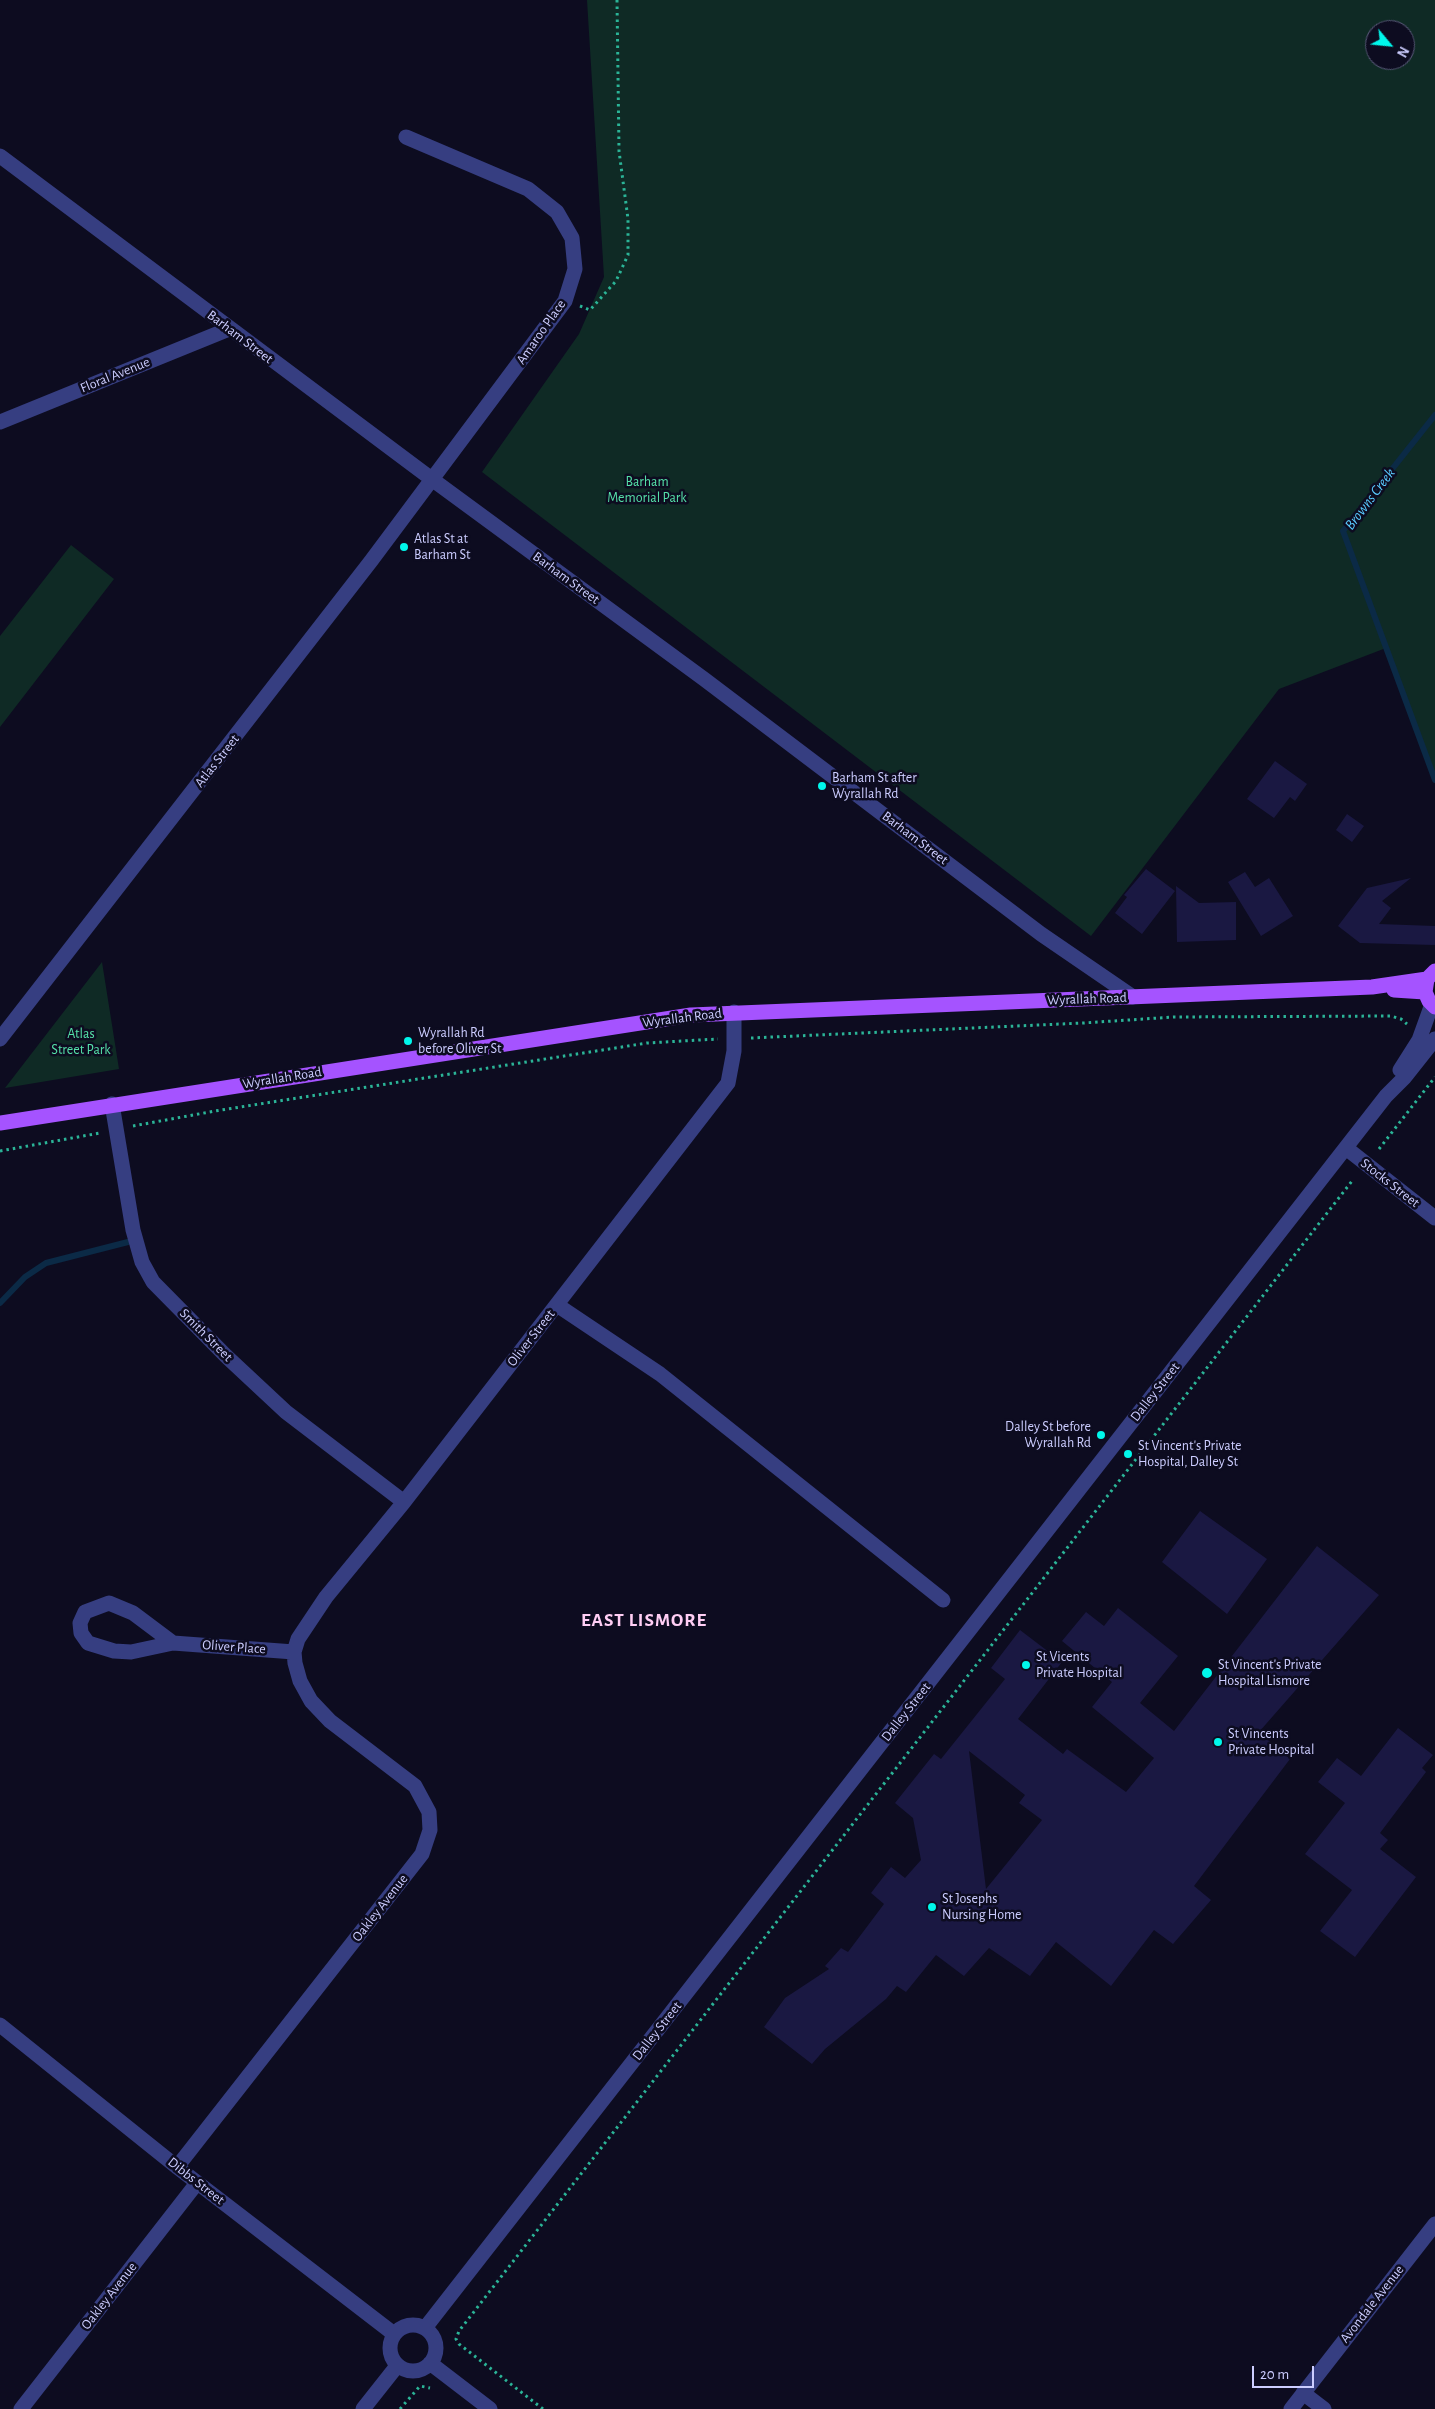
<!DOCTYPE html>
<style>
body{margin:0}
#map{position:relative;width:1435px;height:2409px;overflow:hidden;background:#0d0c20;font-family:"Alegreya Sans",sans-serif}
canvas{display:block}
.north{position:absolute;left:1365px;top:20px;width:50px;height:50px;box-sizing:border-box;background:#0d0c20;border:1px solid #595979;border-radius:50%;rotate:118deg;font-size:14px;font-weight:700;line-height:20px;text-align:center;color:#cccdff}
.north::after{content:'';display:block;margin:auto;width:18px;height:22px;background:#00f7eb;clip-path:polygon(50% 0,100% 100%,50% 72%,0 100%)}
.scale{position:absolute;left:1252px;top:2366px;width:62px;height:22px;box-sizing:border-box;border:2px solid #cccdff;border-top:0;padding-left:6px;font-size:15px;line-height:18px;white-space:nowrap;color:#cccdff;-webkit-text-stroke:4px #0d0c20;paint-order:stroke}
</style>
<div id="map">
<canvas width="1435" height="2409"></canvas>
<div class="north">N</div>
<div class="scale">20 m</div>
</div>
<script>
const ctx = document.querySelector('canvas').getContext('2d');
ctx.lineJoin = 'round';
function fill(path, color) {
  ctx.fillStyle = color;
  ctx.fill(path, 'evenodd');
}
function poly(rows) {
  const path = new Path2D();
  for (const r of rows) {
    if (r.length === 3) {
      path.moveTo(r[0] + r[2], r[1]);
      path.arc(r[0], r[1], r[2], 0, 2 * Math.PI);
      continue;
    }
    path.moveTo(r[0], r[1]);
    for (let i = 2; i < r.length; i += 2) path.lineTo(r[i], r[i + 1]);
  }
  return path;
}
function strokePath(path, color, width, dash) {
  ctx.strokeStyle = color;
  ctx.lineWidth = width;
  ctx.lineCap = dash ? 'butt' : 'round';
  ctx.setLineDash(dash || []);
  ctx.stroke(path);
}
function drawText(font, color, halo, rows, align = 'center') {
  ctx.font = font + ' "Alegreya Sans",sans-serif';
  ctx.lineWidth = 5;
  ctx.setLineDash([]);
  ctx.textBaseline = 'middle';
  ctx.strokeStyle = halo;
  ctx.fillStyle = color;
  for (const [text, x, y, turn = 0] of rows) {
    ctx.save();
    ctx.translate(x, y);
    ctx.rotate((+turn || 0) * Math.PI / 180);
    ctx.textAlign = isNaN(turn) ? turn : align;
    if (halo) ctx.strokeText(text, 0, 0);
    ctx.fillText(text, 0, 0);
    ctx.restore();
  }
}
const green = poly([
 [587,0,1435,0,1435,780,1386,648,1279,689,1091,936,482,472,579,334,604,277],
 [1375,30,1405,30,1405,60,1375,60],
 [71,545,114,579,0,727,0,636],
 [102,962,119,1069,5,1088]
]);
const stream = poly([
 [1435,415,1343,531,1435,780],
 [0,1303,25,1277,46,1263,128,1242]
]);
const building = poly([
 [1275,761,1307,784,1295,801,1290,797,1274,818,1247,799],
 [1347,814,1364,826,1352,842,1336,830],
 [1146,869,1175,891,1142,934,1115,913,1127,897,1124,895],
 [1245,872,1255,887,1269,878,1293,916,1261,936,1228,882],
 [1411,878,1382,901,1391,908,1379,924,1435,926,1435,945,1360,943,1338,926,1367,888],
 [1176,886,1199,903,1236,902,1236,940,1177,942],
 [1200,1511,1267,1559,1227,1614,1162,1562],
 [1317,1546,1379,1595,1259,1732,1290,1759,1194,1886,1211,1900,1173,1944,1154,1930,1111,1986,1056,1942,1030,1976,989,1948,964,1976,936,1955,906,1992,897,1986,886,1999,825,2049,812,2064,764,2027,785,1998,829,1969,825,1966,841,1948,848,1952,884,1904,871,1893,891,1867,905,1878,921,1860,913,1818,895,1803,934,1754,941,1759,1005,1679,991,1668,1020,1630,1062,1662,1018,1719,1063,1754,1067,1749,1126,1792,1154,1758,1092,1707,1112,1682,1062,1641,1086,1612,1104,1626,1118,1608,1178,1656,1140,1703,1174,1731],
 [969,1751,1025,1795,1019,1803,1042,1820,986,1889],
 [1398,1728,1433,1755,1422,1768,1426,1772,1380,1833,1388,1840,1380,1849,1416,1877,1355,1957,1320,1931,1352,1890,1305,1854,1345,1803,1318,1782,1337,1758,1361,1776]
]);
const path = poly([
 [580,306,590,310,616,281,628,255,628,219,619,151,617,0],
 [751,1038,1083,1023,1174,1017,1391,1016,1401,1019,1407,1024],
 [133,1126,215,1111,647,1043,718,1039],
 [1379,1149,1435,1077],
 [0,1151,100,1133],
 [400,2409,420,2386,430,2388],
 [543,2409,459,2344,456,2339,459,2331,1352,1181]
]);
const minor = poly([
 [0,156,433,480,704,679,1041,934,1133,997],
 [0,422,229,329],
 [0,1039,371,561,565,301,575,269,572,238,557,212,528,189,406,137],
 [1400,1070,1419,1040,1432,1004],
 [112,1104,133,1230,142,1262,153,1282,226,1356,286,1412,404,1502],
 [1346,1148,1435,1218],
 [557,1305,660,1374,943,1600],
 [173,1643,133,1613,109,1603,85,1612,80,1623,81,1633,88,1643,114,1651,131,1652,173,1643,294,1652],
 [0,2025,177,2167,394,2334],
 [177,2167,422,1854,430,1830,429,1812,415,1786,330,1721,311,1701,300,1681,295,1663,294,1652,298,1639,326,1597,404,1502,728,1083,734,1051,734,1012],
 [413,2348,23],
 [425,2328,1386,1096,1404,1078,1435,1039],
 [430,2363,490,2409],
 [1303,2393,1324,2409],
 [21,2409,197,2183],
 [363,2409,397,2366],
 [1291,2409,1435,2224]
]);
const major = poly([
 [1435,971,1427,979,1425,992,1429,1001,1435,1007],
 [1394,990,1425,992],
 [0,1123,691,1015,1372,987,1427,979]
]);
const markers = [
 [404,547,5,"#00f7eb"],
 [822,786,5,"#00f7eb"],
 [408,1041,5,"#00f7eb"],
 [1101,1435,5,"#00f7eb"],
 [1128,1454,5,"#00f7eb"],
 [1026,1665,5,"#00f7eb"],
 [1207,1673,6,"#00f7eb"],
 [1218,1742,5,"#00f7eb"],
 [932,1907,5,"#00f7eb"]
];
const streetNames = [
 ["Amaroo Place",541,332,-55],
 ["Barham Street",240,337,37],
 ["Floral Avenue",115,375,-22],
 ["Barham Street",566,578,36],
 ["Atlas Street",217,761,-52],
 ["Barham Street",915,838,37],
 ["Wyrallah Road",1087,999,-2],
 ["Wyrallah Road",682,1018,-7],
 ["Wyrallah Road",282,1078,-9],
 ["Stocks Street",1390,1183,38],
 ["Smith Street",206,1335,45],
 ["Oliver Street",531,1338,-52],
 ["Dalley Street",1155,1392,-52],
 ["Oliver Place",234,1647,4],
 ["Dalley Street",906,1712,-52],
 ["Oakley Avenue",380,1908,-52],
 ["Dalley Street",657,2031,-52],
 ["Dibbs Street",196,2181,38],
 ["Oakley Avenue",109,2296,-52],
 ["Avondale Avenue",1372,2304,-52]
];
const parkNames = [
 ["Barham",647,482],
 ["Memorial Park",647,498],
 ["Atlas",81,1034],
 ["Street Park",81,1050]
];
const poiNames = [
 ["Atlas St at",414,539],
 ["Barham St",414,555],
 ["Barham St after",832,778],
 ["Wyrallah Rd",832,794],
 ["Wyrallah Rd",418,1033],
 ["before Oliver St",418,1049],
 ["Dalley St before",1091,1427,"right"],
 ["Wyrallah Rd",1091,1443,"right"],
 ["St Vincent's Private",1138,1446],
 ["Hospital, Dalley St",1138,1462],
 ["St Vicents",1036,1657],
 ["Private Hospital",1036,1673],
 ["St Vincent's Private",1218,1665],
 ["Hospital Lismore",1218,1681],
 ["St Vincents",1228,1734],
 ["Private Hospital",1228,1750],
 ["St Josephs",942,1899],
 ["Nursing Home",942,1915]
];
const waterNames = [
 ["Browns Creek",1370,499,-53]
];
const districtNames = [
 ["EAST LISMORE",644,1620]
];
fill(green, '#0f2a25');
strokePath(stream, '#0b2a46', 6);
fill(building, '#1a1842');
strokePath(path, '#2bb497', 3, [2.5, 4]);
strokePath(minor, '#363e81', 15);
strokePath(major, '#a553ff', 15);
for (const [x, y, r, color] of markers) {
  const dot = new Path2D();
  dot.arc(x, y, r, 0, 2 * Math.PI);
  ctx.fillStyle = color;
  ctx.fill(dot);
  strokePath(dot, '#0d0c20', 2);
}
drawText('14px', '#cccdff', '#0d0c20', streetNames);
drawText('14px', '#55e1a9', '#0d0c20', parkNames);
drawText('14px', '#cccdff', '#0d0c20', poiNames, 'left');
drawText('italic 15px', '#5acbff', '#0d0c20', waterNames);
ctx.letterSpacing = '1px';
drawText('bold 19px', '#ffcef4', '#0d0c20', districtNames);
ctx.letterSpacing = '0px';
</script>
